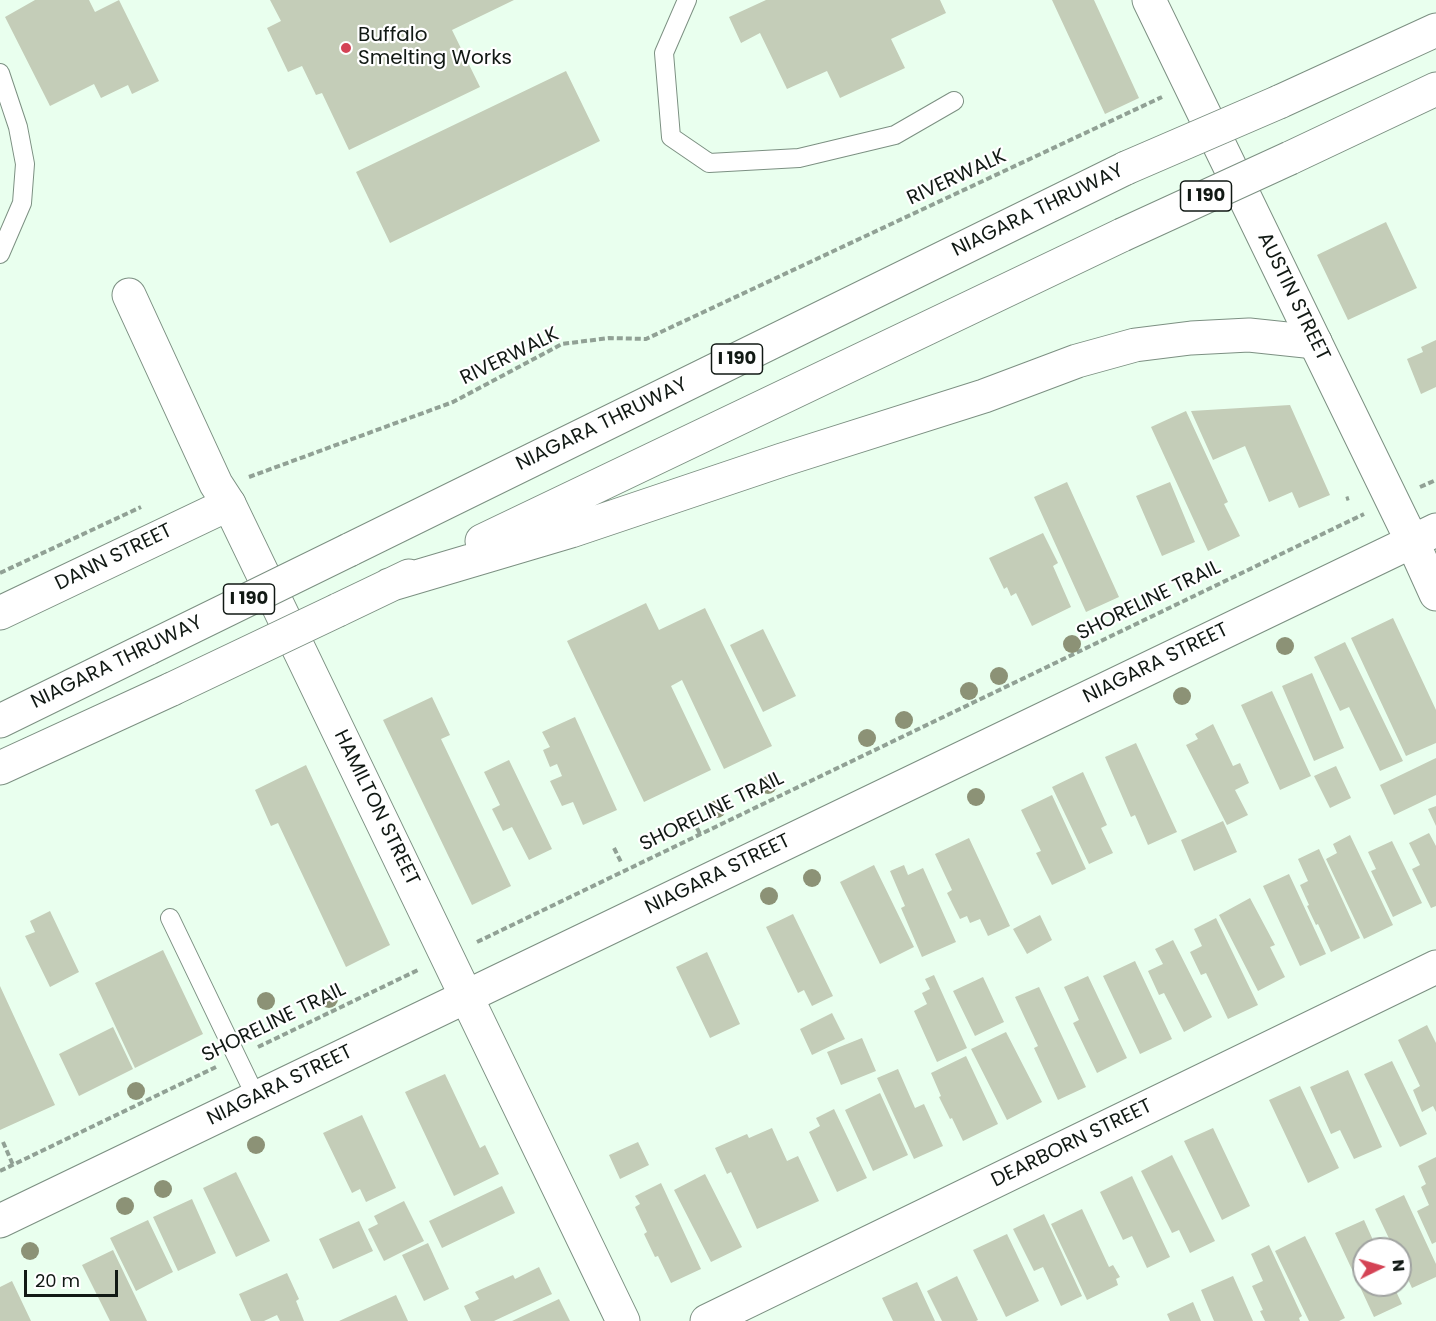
<!DOCTYPE html>
<style>
body{margin:0}
#map{position:relative;width:1436px;height:1321px;overflow:hidden;background:#e9ffee;font-family:Poppins,sans-serif}
canvas{display:block}
.north{position:absolute;left:1352px;top:1237px;width:60px;height:60px;box-sizing:border-box;background:#fff;border:2px solid #a0a3a1;border-radius:50%;rotate:85deg;font-size:16px;font-weight:700;line-height:24px;text-align:center;color:#111914}
.north::after{content:'';display:block;margin:auto;width:21px;height:27px;background:#d44355;clip-path:polygon(50% 0,100% 100%,50% 72%,0 100%)}
.scale{position:absolute;left:24px;top:1270px;width:94px;height:27px;box-sizing:border-box;border:3px solid #111914;border-top:0;padding-left:8px;font-size:18px;line-height:21px;white-space:nowrap;color:#111914;-webkit-text-stroke:4px #fff;paint-order:stroke}
</style>
<div id="map">
<canvas width="1436" height="1321"></canvas>
<div class="north">N</div>
<div class="scale">20 m</div>
</div>
<script>
const ctx = document.querySelector('canvas').getContext('2d');
ctx.lineJoin = 'round';
function fill(path, color) {
  ctx.fillStyle = color;
  ctx.fill(path, 'evenodd');
}
function poly(rows) {
  const path = new Path2D();
  for (const r of rows) {
    path.moveTo(r[0], r[1]);
    for (let i = 2; i < r.length; i += 2) path.lineTo(r[i], r[i + 1]);
  }
  return path;
}
function strokePath(path, color, width, dash) {
  ctx.strokeStyle = color;
  ctx.lineWidth = width;
  ctx.lineCap = dash ? 'butt' : 'round';
  ctx.setLineDash(dash || []);
  ctx.stroke(path);
}
function drawText(font, color, halo, rows, align = 'center') {
  ctx.font = font + ' Poppins,sans-serif';
  ctx.lineWidth = 4.5;
  ctx.setLineDash([]);
  ctx.textBaseline = 'middle';
  ctx.strokeStyle = halo;
  ctx.fillStyle = color;
  for (const [text, x, y, turn = 0] of rows) {
    ctx.save();
    ctx.translate(x, y);
    ctx.rotate((+turn || 0) * Math.PI / 180);
    ctx.textAlign = isNaN(turn) ? turn : align;
    if (halo) ctx.strokeText(text, 0, 0);
    ctx.fillText(text, 0, 0);
    ctx.restore();
  }
}
const building = poly([
 [35,0,89,0,95,12,119,0,159,81,132,94,128,85,101,98,94,84,50,106,5,17],
 [270,0,514,0,452,30,480,87,349,150,322,93,316,95,302,66,288,72,267,28,281,21],
 [766,0,940,0,946,13,891,39,905,68,840,98,827,71,787,89,760,33,741,43,729,17],
 [1052,0,1094,0,1139,98,1105,114],
 [566,71,600,141,390,243,356,172],
 [1386,222,1417,288,1348,320,1317,255],
 [1436,340,1436,387,1421,394,1407,359,1423,352,1421,347],
 [1290,405,1330,495,1299,508,1292,492,1269,502,1245,446,1213,460,1191,411],
 [1186,411,1228,502,1224,504,1240,536,1208,551,1151,427],
 [1067,482,1119,597,1086,612,1034,497],
 [1170,482,1195,542,1162,556,1136,496],
 [1043,533,1058,563,1053,566,1071,607,1032,626,1016,593,1011,596,1007,587,1004,589,989,558],
 [646,603,659,630,705,608,772,746,724,769,682,680,671,686,711,770,644,802,567,641],
 [1393,618,1436,710,1436,743,1406,756,1351,638],
 [763,629,796,696,763,712,730,645],
 [1345,642,1403,761,1380,771,1349,707,1340,711,1314,657],
 [1312,673,1344,748,1314,761,1282,686],
 [1272,691,1311,776,1280,790,1241,705],
 [432,697,450,735,441,739,511,886,472,905,383,720],
 [575,717,617,810,583,825,573,802,562,806,550,781,562,776,557,764,550,767,543,750,550,747,542,732],
 [1213,724,1233,766,1240,763,1249,783,1235,790,1248,815,1227,825,1186,745,1198,739,1195,734],
 [1136,743,1177,832,1148,845,1135,815,1131,817,1105,757],
 [1436,758,1436,795,1394,815,1380,785],
 [509,760,552,849,529,860,512,827,503,831,492,809,500,805,484,772],
 [306,765,390,945,346,967,278,823,271,826,255,790],
 [1336,766,1351,798,1330,808,1314,776],
 [1083,772,1107,825,1101,828,1113,853,1089,864,1052,787],
 [1052,795,1086,869,1052,885,1036,853,1041,851,1021,810],
 [1436,806,1436,826,1428,809],
 [1223,821,1237,852,1194,871,1181,840],
 [1429,833,1436,846,1436,906,1431,908,1412,869,1420,865,1409,843],
 [1350,835,1393,925,1364,939,1326,859,1337,853,1333,844],
 [969,838,1010,926,988,936,980,919,970,923,967,916,960,919,947,893,952,890,935,854],
 [1392,841,1422,903,1393,917,1371,871,1376,869,1368,852],
 [1319,849,1360,938,1331,952,1318,924,1316,925,1307,906,1309,905,1300,885,1308,881,1298,859],
 [874,865,914,947,880,964,840,882],
 [904,865,908,875,923,868,956,942,922,957,901,908,905,906,890,871],
 [1289,874,1326,954,1300,966,1263,886],
 [1250,898,1275,945,1270,947,1285,977,1258,991,1219,915],
 [50,911,79,972,50,987,25,936,35,932,30,921],
 [793,914,833,996,812,1006,804,990,798,993,766,927],
 [1040,915,1052,940,1027,954,1013,929],
 [1216,918,1258,1005,1228,1019,1206,973,1201,975,1190,952,1202,946,1194,929],
 [1173,940,1212,1017,1184,1032,1164,993,1159,995,1148,971,1163,964,1155,949],
 [163,950,203,1034,135,1068,95,983],
 [707,952,740,1024,710,1038,676,967],
 [1135,961,1172,1039,1140,1054,1103,976],
 [934,975,967,1048,937,1062,914,1011,927,1004,922,993,930,989,925,979],
 [1088,976,1127,1058,1097,1073,1073,1023,1079,1020,1064,987],
 [983,977,1004,1022,975,1036,953,991],
 [0,986,55,1105,0,1130],
 [1039,987,1086,1087,1058,1100,1034,1048,1038,1046,1015,997],
 [832,1013,845,1039,812,1055,800,1029],
 [1427,1025,1436,1043,1436,1112,1433,1106,1422,1112,1413,1090,1420,1086,1398,1040],
 [113,1027,133,1069,79,1096,59,1054],
 [1006,1032,1042,1102,1007,1120,971,1049],
 [862,1038,876,1071,841,1085,827,1052],
 [966,1056,998,1124,963,1141,952,1118,950,1119,939,1097,941,1096,931,1073],
 [1392,1061,1427,1134,1400,1147,1364,1074],
 [898,1069,915,1108,924,1104,943,1146,914,1159,877,1078],
 [1348,1070,1382,1147,1354,1159,1340,1130,1331,1134,1310,1087],
 [445,1074,480,1148,485,1145,499,1174,454,1196,405,1092],
 [1300,1086,1339,1168,1308,1183,1269,1100],
 [880,1093,908,1155,873,1171,845,1110],
 [834,1109,867,1178,837,1192,809,1132,820,1126,816,1118],
 [362,1115,396,1188,366,1202,360,1189,352,1193,323,1133],
 [772,1128,787,1161,798,1156,819,1201,757,1229,731,1172,727,1174,715,1148,747,1134,749,1138],
 [1213,1128,1250,1206,1222,1220,1184,1141],
 [638,1142,649,1165,620,1179,609,1155],
 [1172,1155,1215,1241,1190,1253,1179,1230,1172,1233,1141,1171],
 [1436,1157,1436,1242,1432,1244,1417,1211,1429,1205,1421,1187,1426,1184,1418,1166],
 [236,1172,270,1241,236,1257,203,1188],
 [705,1174,742,1247,711,1262,674,1190],
 [1132,1176,1170,1257,1147,1268,1132,1236,1123,1240,1100,1192],
 [661,1183,701,1269,671,1283,658,1256,655,1257,644,1234,647,1232,635,1207,640,1204,635,1196],
 [502,1186,515,1213,442,1248,429,1221],
 [1404,1195,1436,1264,1436,1277,1412,1288,1400,1262,1400,1249,1394,1249,1375,1209],
 [192,1199,216,1253,178,1271,153,1217],
 [404,1201,424,1241,384,1261,368,1229,378,1224,374,1216],
 [1082,1209,1109,1267,1113,1265,1120,1277,1116,1279,1118,1285,1087,1300,1051,1224],
 [1044,1214,1082,1296,1061,1306,1043,1267,1034,1271,1013,1229],
 [148,1220,173,1272,136,1291,110,1238],
 [1364,1220,1377,1249,1364,1249,1364,1285,1393,1285,1402,1304,1374,1317,1335,1233],
 [359,1221,373,1251,333,1269,319,1239],
 [1007,1234,1039,1301,1006,1317,973,1250],
 [1305,1236,1345,1318,1339,1321,1309,1321,1275,1251],
 [428,1243,449,1289,424,1301,402,1255],
 [1269,1245,1302,1316,1299,1318,1300,1321,1265,1321,1260,1311,1263,1310,1252,1286,1263,1281,1251,1254],
 [113,1250,147,1321,110,1321,82,1265],
 [539,1267,552,1294,494,1321,471,1321,464,1306,479,1299,475,1292,513,1275,515,1279],
 [287,1273,299,1299,296,1301,304,1321,280,1321,277,1315,264,1321,251,1321,239,1294],
 [957,1276,978,1320,976,1321,942,1321,927,1291],
 [1233,1276,1253,1321,1214,1321,1201,1290],
 [12,1281,31,1321,0,1321,0,1287],
 [917,1282,935,1321,893,1321,882,1298],
 [396,1295,408,1321,339,1321],
 [559,1299,570,1321,512,1321],
 [1193,1302,1201,1321,1170,1321,1167,1314]
]);
const path = poly([
 [249,477,453,402,562,344,609,338,646,339,1162,97],
 [1420,487,1436,480],
 [1346,499,1349,498],
 [0,573,141,507],
 [689,812,700,834],
 [614,848,622,864],
 [477,942,1364,514],
 [258,1047,418,970],
 [3,1142,13,1165],
 [0,1171,216,1067]
]);
const lane = poly([
 [687,0,664,53,671,137,709,163,799,158,895,135,954,101],
 [0,73,18,127,25,164,22,203,0,254],
 [170,918,256,1097]
]);
const street = poly([
 [1149,0,1315,342],
 [129,295,216,484,229,504],
 [1412,541,1436,594],
 [466,996,623,1321],
 [707,1321,1436,967]
]);
const secondary = poly([
 [1315,342,1412,541],
 [0,613,229,504,466,996],
 [0,1221,1436,530]
]);
const highway = poly([
 [1279,102,1436,30],
 [1290,158,1436,89],
 [482,541,1122,235],
 [349,550,1126,168],
 [389,585,571,531,782,460,984,396,1077,361,1135,345,1191,338,1249,335,1315,342],
 [338,610,409,576],
 [0,721,149,648],
 [0,768,172,689]
]);
const highwayBridge = poly([
 [1126,168,1279,102],
 [1122,235,1290,158],
 [149,648,349,550],
 [172,689,338,610]
]);
const trees = [
 [1072,644],
 [1285,646],
 [999,676],
 [969,691],
 [1182,696],
 [904,720],
 [867,738],
 [768,785],
 [976,797],
 [717,809],
 [812,878],
 [769,896],
 [329,999],
 [266,1001],
 [136,1091],
 [256,1145],
 [163,1189],
 [125,1206],
 [30,1251]
];
const markers = [
 [346,48,6,"#d44355"]
];
const shields = [
 [1206,196,51],
 [737,359,51],
 [249,599,51]
];
const shieldNames = [
 ["I 190",1206,196],
 ["I 190",737,359],
 ["I 190",249,599]
];
const poiNames = [
 ["Buffalo",358,36],
 ["Smelting Works",358,59]
];
const streetNames = [
 ["RIVERWALK",957,178,-25],
 ["NIAGARA THRUWAY",1038,211,-26],
 ["AUSTIN STREET",1293,297,64],
 ["RIVERWALK",510,357,-26],
 ["NIAGARA THRUWAY",602,425,-26],
 ["DANN STREET",114,558,-26],
 ["SHORELINE TRAIL",1149,601,-26],
 ["NIAGARA THRUWAY",117,663,-26],
 ["NIAGARA STREET",1156,664,-26],
 ["HAMILTON STREET",376,808,64],
 ["SHORELINE TRAIL",712,812,-26],
 ["NIAGARA STREET",718,875,-26],
 ["SHORELINE TRAIL",274,1023,-26],
 ["NIAGARA STREET",280,1086,-26],
 ["DEARBORN STREET",1072,1144,-26]
];
fill(building, '#c4cdb8');
strokePath(lane, '#7c9082', 20);
strokePath(street, '#7c9082', 35);
strokePath(secondary, '#7c9082', 35);
strokePath(highway, '#7c9082', 35);
strokePath(path, '#91a195', 4, [6, 3]);
strokePath(lane, '#fff', 18);
strokePath(street, '#fff', 33);
strokePath(secondary, '#fff', 33);
strokePath(highway, '#fff', 33);
strokePath(highwayBridge, '#7c9082', 35, []);
strokePath(highwayBridge, '#fff', 33);
ctx.fillStyle = '#8c9276';
for (const [x, y] of trees) {
  ctx.beginPath();
  ctx.arc(x, y, 9, 0, 2 * Math.PI);
  ctx.fill();
}
for (const [x, y, r, color] of markers) {
  const dot = new Path2D();
  dot.arc(x, y, r, 0, 2 * Math.PI);
  ctx.fillStyle = color;
  ctx.fill(dot);
  strokePath(dot, '#fff', 2);
}
for (const [x, y, w] of shields) {
  const box = new Path2D();
  box.roundRect(x - w / 2, y - 15, w, 30, 4.5);
  ctx.fillStyle = '#fff';
  ctx.fill(box);
  strokePath(box, '#111914', 1.5);
}
drawText('bold 18px', '#111914', null, shieldNames);
drawText('20px', '#111914', '#fff', poiNames, 'left');
drawText('20px', '#111914', '#fff', streetNames);
</script>
